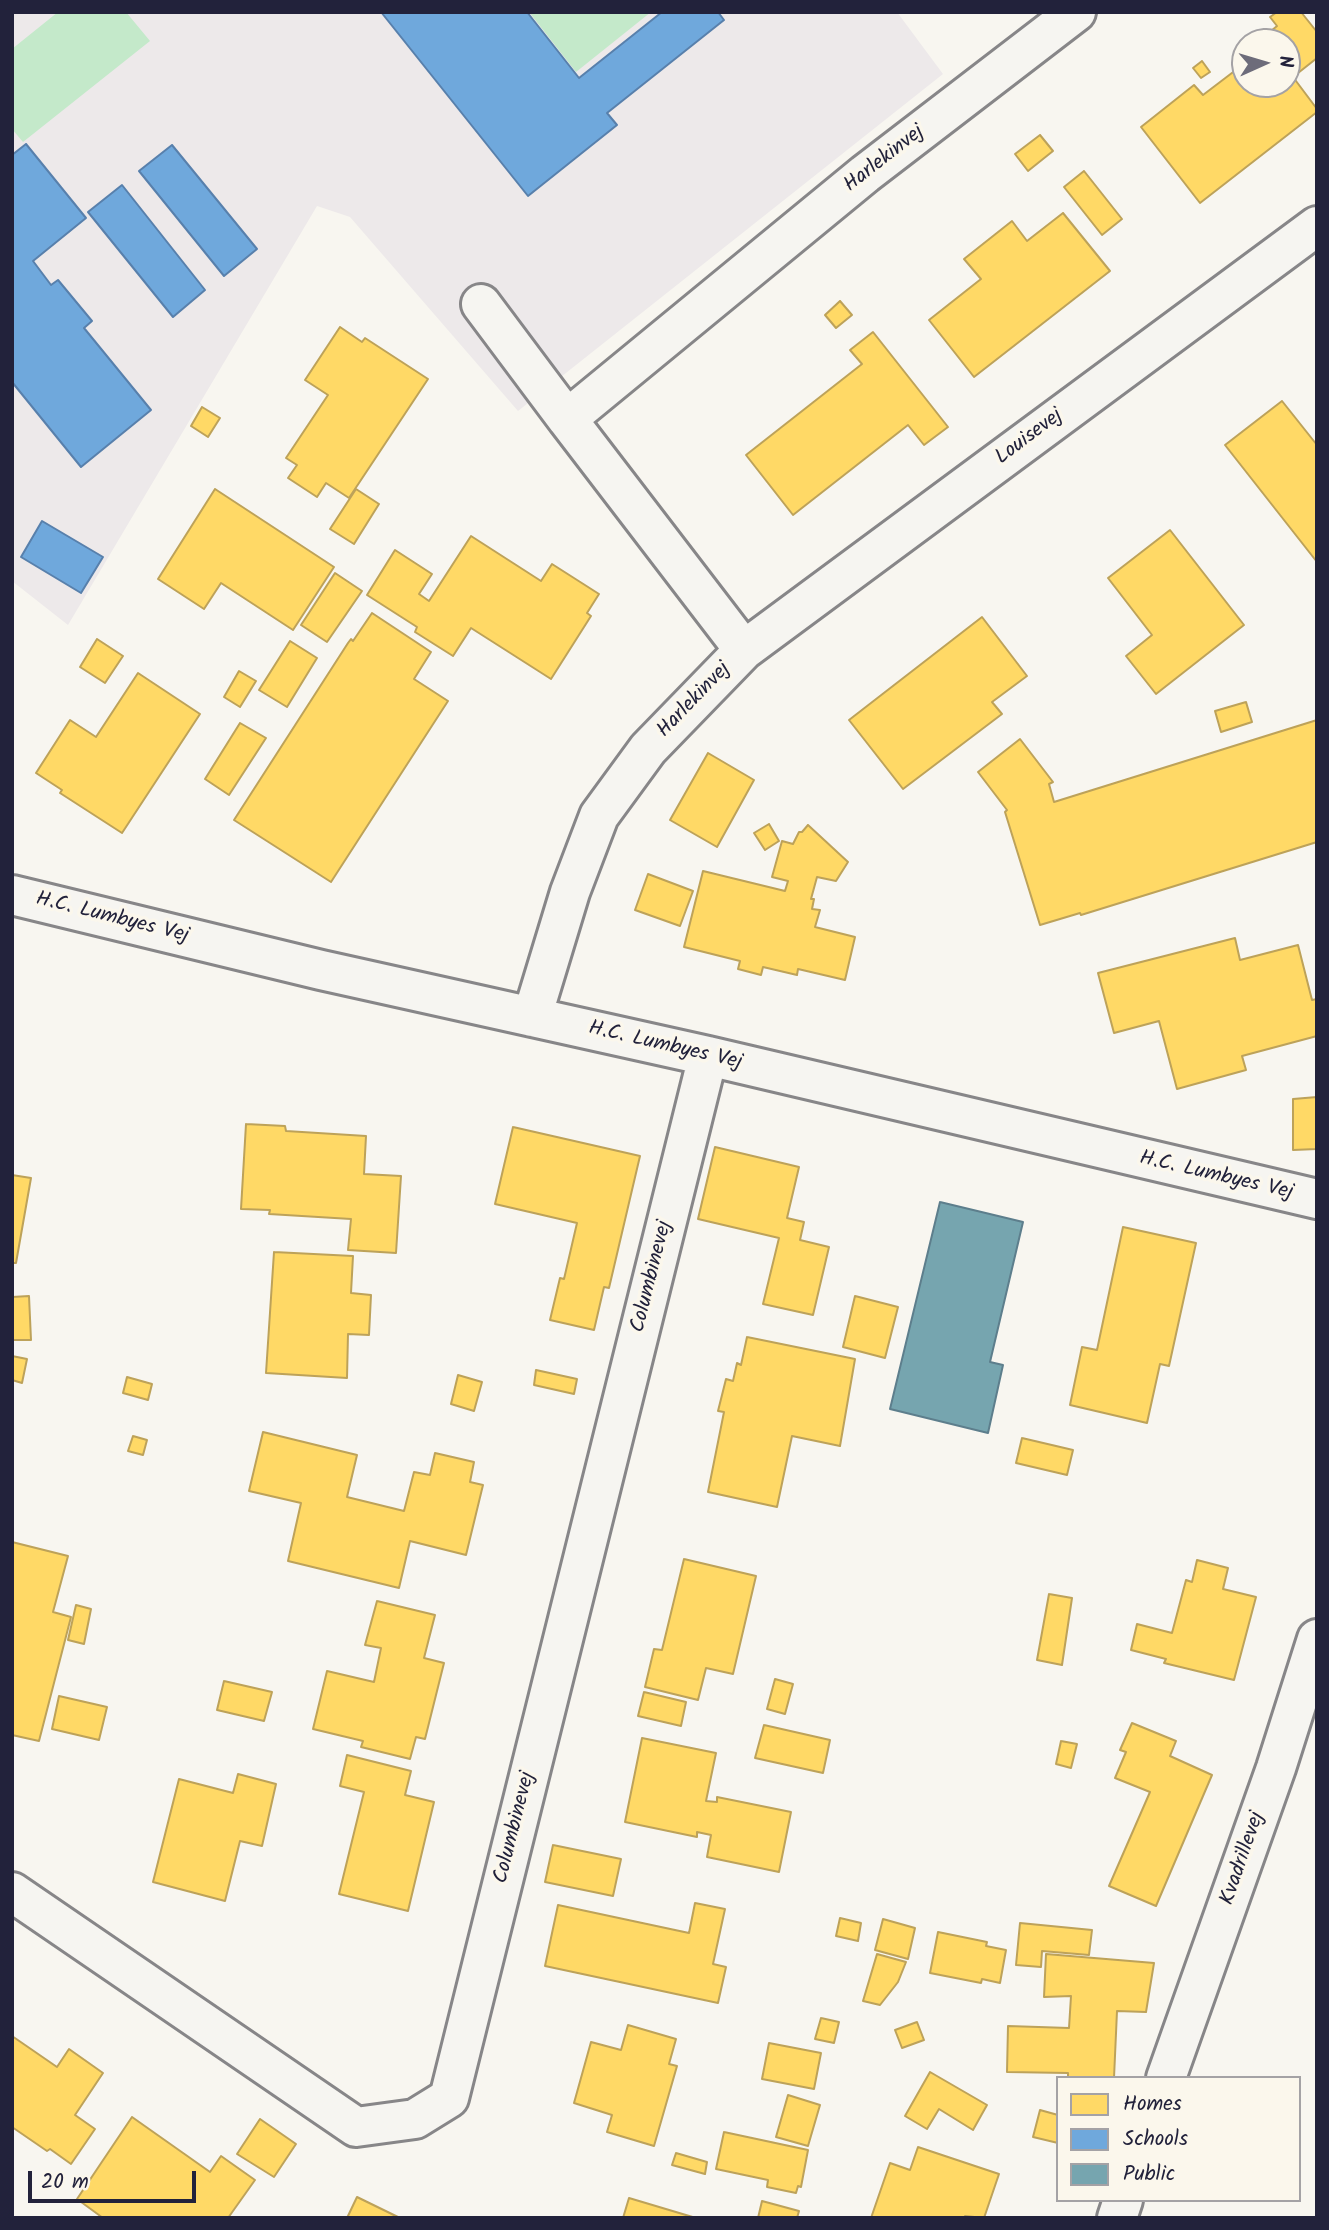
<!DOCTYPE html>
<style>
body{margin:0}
#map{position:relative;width:1329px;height:2230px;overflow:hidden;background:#f8f6f0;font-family:Kalam,sans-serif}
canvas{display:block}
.frame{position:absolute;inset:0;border:14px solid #22223b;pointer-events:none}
.legend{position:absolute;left:1056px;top:2076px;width:245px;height:126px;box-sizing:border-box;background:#fbf7ec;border:2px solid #a4a2a5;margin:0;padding:9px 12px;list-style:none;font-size:21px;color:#22223b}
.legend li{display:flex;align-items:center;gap:14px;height:35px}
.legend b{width:35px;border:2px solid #a4a2a5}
.north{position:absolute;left:1231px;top:28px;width:70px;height:70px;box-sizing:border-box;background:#fbf7ec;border:2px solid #a4a2a5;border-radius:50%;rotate:86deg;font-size:19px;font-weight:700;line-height:28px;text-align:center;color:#22223b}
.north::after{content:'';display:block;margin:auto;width:24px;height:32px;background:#6d6c7a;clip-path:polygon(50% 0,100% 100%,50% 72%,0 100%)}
.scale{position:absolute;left:28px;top:2171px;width:168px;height:32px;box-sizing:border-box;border:4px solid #22223b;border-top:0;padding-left:9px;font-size:21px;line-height:24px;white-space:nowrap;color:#22223b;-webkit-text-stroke:5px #fbf7ec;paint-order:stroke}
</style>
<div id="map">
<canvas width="1329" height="2230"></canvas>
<div class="frame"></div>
<ul class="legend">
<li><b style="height:19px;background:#ffd966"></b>Homes</li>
<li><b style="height:19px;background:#6fa8dc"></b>Schools</li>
<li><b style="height:19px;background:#76a5af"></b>Public</li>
</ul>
<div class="north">N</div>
<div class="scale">20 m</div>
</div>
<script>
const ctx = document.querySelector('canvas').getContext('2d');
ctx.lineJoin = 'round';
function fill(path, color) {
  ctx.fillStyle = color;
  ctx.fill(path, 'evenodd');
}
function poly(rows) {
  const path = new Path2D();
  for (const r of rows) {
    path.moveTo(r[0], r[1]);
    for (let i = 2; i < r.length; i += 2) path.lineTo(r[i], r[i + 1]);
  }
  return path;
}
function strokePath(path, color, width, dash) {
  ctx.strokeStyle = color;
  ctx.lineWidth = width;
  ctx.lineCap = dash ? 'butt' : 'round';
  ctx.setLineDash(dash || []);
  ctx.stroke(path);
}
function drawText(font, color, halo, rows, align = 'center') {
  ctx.font = font + ' Kalam,sans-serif';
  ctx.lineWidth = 7;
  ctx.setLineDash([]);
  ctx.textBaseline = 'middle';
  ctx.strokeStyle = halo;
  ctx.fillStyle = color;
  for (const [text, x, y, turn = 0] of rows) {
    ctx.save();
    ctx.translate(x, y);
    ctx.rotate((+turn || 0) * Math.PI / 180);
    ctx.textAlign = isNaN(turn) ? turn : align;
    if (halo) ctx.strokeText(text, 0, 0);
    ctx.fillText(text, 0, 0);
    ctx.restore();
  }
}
const built = poly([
 [12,12,897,12,943,74,518,411,350,217,317,206,68,625,12,581]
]);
const green = poly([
 [58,12,126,12,150,41,23,142,12,129,12,49],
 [529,12,651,12,576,72]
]);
const homes = poly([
 [1277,12,1301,12,1317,32,1317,58,1293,77,1317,109,1317,112,1200,203,1141,127,1194,85,1203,95,1245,63,1245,84,1287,84,1287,42,1259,41,1277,26,1270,17,1277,12],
 [1202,61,1210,72,1201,78,1193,68,1202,61],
 [1040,135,1053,151,1028,171,1015,154,1040,135],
 [1084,171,1122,219,1102,235,1064,187,1084,171],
 [1063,213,1110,271,974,377,929,320,981,279,964,259,1012,221,1027,241,1063,213],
 [840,301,852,315,836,328,825,315,840,301],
 [340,327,362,342,365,338,428,379,349,498,326,483,317,497,288,478,297,465,286,458,328,395,305,380,340,327],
 [873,332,948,427,924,445,908,425,793,515,746,455,862,364,850,350,873,332],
 [1282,401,1317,445,1317,562,1225,445,1282,401],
 [202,407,220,418,208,437,191,426,202,407],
 [215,489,334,567,293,630,221,583,204,609,158,579,215,489],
 [356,489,379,504,354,544,330,529,356,489],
 [1170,530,1244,625,1156,694,1126,656,1152,635,1108,578,1170,530],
 [471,536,541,581,552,564,599,594,587,613,591,616,551,679,471,628,453,656,415,632,417,627,367,595,395,550,432,574,419,594,429,601,471,536],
 [335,573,362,591,327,642,301,625,335,573],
 [372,613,431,652,414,679,448,701,331,882,234,820,348,643,351,639,353,641,372,613],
 [982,617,1027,676,992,702,1002,714,903,789,849,720,982,617],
 [97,639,123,656,105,683,80,667,97,639],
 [290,641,317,658,287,707,259,690,290,641],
 [239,671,256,681,240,707,224,697,239,671],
 [138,673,200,714,122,833,60,793,62,790,36,773,70,720,96,737,138,673],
 [1246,702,1252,722,1221,732,1215,711,1246,702],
 [1317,720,1317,842,1081,915,1080,913,1040,925,1005,812,1007,810,978,772,1020,739,1053,782,1049,784,1054,802,1317,720],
 [240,723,266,738,229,795,205,779,240,723],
 [708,753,754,780,717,847,670,820,708,753],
 [769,824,779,841,765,850,754,833,769,824],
 [808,825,848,862,836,881,817,877,811,899,814,899,812,909,820,910,815,927,855,937,845,980,798,969,797,975,763,967,761,975,738,969,740,961,684,947,703,871,785,891,788,881,772,877,782,841,793,844,799,832,802,832,808,825],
 [648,874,693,891,680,926,635,910,648,874],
 [1235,938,1240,960,1298,945,1312,1000,1317,999,1317,1036,1242,1056,1246,1070,1177,1089,1159,1021,1114,1033,1098,973,1235,938],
 [1317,1097,1317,1149,1293,1150,1293,1099,1317,1097],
 [246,1124,285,1126,286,1131,366,1136,364,1174,401,1176,396,1253,348,1250,351,1219,269,1214,270,1210,241,1209,246,1124],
 [513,1127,640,1156,609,1288,604,1287,594,1330,550,1320,560,1278,564,1279,577,1223,495,1204,513,1127],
 [715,1147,799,1167,787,1218,804,1222,800,1240,829,1247,813,1315,763,1304,779,1238,698,1219,715,1147],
 [12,1175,31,1178,16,1263,12,1263,12,1175],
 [1123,1227,1196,1243,1169,1366,1160,1364,1147,1423,1070,1405,1082,1347,1097,1350,1123,1227],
 [274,1252,353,1256,351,1293,371,1295,369,1335,348,1334,347,1378,266,1373,274,1252],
 [29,1296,31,1340,12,1340,12,1297,29,1296],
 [855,1296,898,1307,885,1358,843,1347,855,1296],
 [747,1337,855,1359,840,1446,792,1436,777,1507,708,1492,724,1412,718,1411,726,1379,733,1381,737,1363,741,1365,747,1337],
 [12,1356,27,1359,22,1383,12,1380,12,1356],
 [536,1370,577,1379,574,1394,534,1385,536,1370],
 [458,1375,482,1382,474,1411,451,1404,458,1375],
 [127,1377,152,1384,148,1400,123,1393,127,1377],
 [263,1432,357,1455,347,1497,404,1511,414,1472,430,1475,435,1453,474,1462,470,1482,483,1485,466,1555,410,1541,399,1588,288,1561,301,1503,249,1491,263,1432],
 [133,1436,147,1440,143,1455,128,1451,133,1436],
 [1022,1438,1073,1450,1067,1475,1016,1463,1022,1438],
 [12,1542,68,1556,53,1612,71,1617,39,1741,12,1735,12,1542],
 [684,1559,756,1576,733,1674,706,1668,698,1700,645,1687,654,1649,662,1650,684,1559],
 [1197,1560,1228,1568,1223,1589,1256,1597,1234,1680,1164,1663,1166,1659,1131,1650,1137,1624,1172,1633,1186,1580,1192,1582,1197,1560],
 [1049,1594,1072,1598,1062,1665,1037,1660,1049,1594],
 [377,1601,435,1615,424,1658,444,1663,425,1739,416,1737,410,1759,361,1747,363,1741,313,1729,327,1671,374,1682,381,1648,365,1645,377,1601],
 [76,1605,91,1609,84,1644,68,1640,76,1605],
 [775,1679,793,1684,785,1714,767,1709,775,1679],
 [224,1681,272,1692,264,1721,217,1710,224,1681],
 [644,1692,686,1702,681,1726,638,1716,644,1692],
 [59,1696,107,1707,99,1740,52,1729,59,1696],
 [1132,1723,1176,1741,1170,1756,1212,1775,1156,1906,1109,1886,1150,1792,1115,1778,1126,1752,1120,1750,1132,1723],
 [764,1725,830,1740,823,1773,755,1758,764,1725],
 [642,1738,716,1753,706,1801,717,1802,717,1797,791,1812,779,1872,707,1857,711,1835,697,1832,697,1837,625,1822,642,1738],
 [1061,1741,1077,1744,1071,1768,1056,1764,1061,1741],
 [347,1755,411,1771,405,1795,434,1802,408,1911,339,1894,364,1792,340,1786,347,1755],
 [238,1774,276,1784,262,1846,240,1841,225,1901,153,1882,179,1779,233,1793,238,1774],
 [553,1845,621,1859,613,1896,545,1882,553,1845],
 [695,1903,725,1909,713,1964,726,1967,718,2003,545,1966,558,1905,689,1933,695,1903],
 [840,1918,861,1923,858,1941,836,1936,840,1918],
 [883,1919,915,1928,908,1959,875,1950,883,1919],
 [1020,1923,1092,1930,1089,1955,1042,1951,1041,1967,1016,1965,1020,1923],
 [938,1932,987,1942,986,1946,1006,1950,1000,1983,982,1979,981,1983,930,1973,938,1932],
 [877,1954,906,1962,898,1982,880,2005,863,2001,877,1954],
 [1046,1954,1154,1963,1146,2012,1117,2011,1114,2078,1068,2078,1068,2073,1007,2072,1008,2026,1069,2028,1071,1996,1044,1997,1046,1954],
 [821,2018,839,2022,834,2043,815,2039,821,2018],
 [917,2022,924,2040,902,2048,895,2030,917,2022],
 [628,2025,676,2039,669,2064,677,2066,654,2146,607,2132,612,2115,574,2103,591,2042,621,2050,628,2025],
 [12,2036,57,2067,69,2049,103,2073,75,2115,95,2129,71,2164,50,2149,47,2151,12,2127,12,2036],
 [769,2043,821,2053,814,2089,762,2079,769,2043],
 [930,2072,987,2105,973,2130,939,2109,927,2129,905,2116,930,2072],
 [788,2095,820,2105,808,2146,776,2137,788,2095],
 [1040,2110,1058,2115,1058,2143,1033,2137,1040,2110],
 [132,2117,210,2172,221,2156,255,2180,228,2218,103,2218,77,2199,132,2117],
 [260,2119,296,2144,274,2177,237,2154,260,2119],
 [724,2132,808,2150,801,2187,798,2186,796,2193,767,2187,768,2180,716,2169,724,2132],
 [918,2147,999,2174,984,2218,965,2216,964,2218,871,2218,890,2163,910,2170,918,2147],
 [676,2153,707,2162,705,2174,672,2165,676,2153],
 [357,2197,400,2218,347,2218,357,2197],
 [629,2198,696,2218,623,2218,629,2198],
 [762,2201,799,2211,797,2218,758,2218,762,2201]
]);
const schools = poly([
 [381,12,527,12,579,78,662,12,718,12,724,20,607,113,617,125,528,196,381,12],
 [26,144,86,218,33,261,51,285,58,280,92,321,84,328,151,410,81,467,12,382,12,155,26,144],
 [172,145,257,249,224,276,139,171,172,145],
 [122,185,205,290,173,317,88,212,122,185],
 [42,521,103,557,81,593,21,557,42,521]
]);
const public = poly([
 [940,1202,1023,1222,990,1362,1003,1365,988,1433,890,1409,940,1202]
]);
const minor = poly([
 [481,304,567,419],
 [744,650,1317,226],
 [12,895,321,970,708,1056,1317,1199],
 [532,1017,570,892,599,816,648,749,744,650,567,419,865,174,1076,12],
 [12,1892,356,2127,415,2119,449,2098,708,1056],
 [1166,2078,1276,1768,1317,1639],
 [1117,2218,1123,2200]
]);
const streetNames = [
 ["Harlekinvej",885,160,-38],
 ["Louisevej",1030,438,-37],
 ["Harlekinvej",695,701,-46],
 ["H.C. Lumbyes Vej",112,919,14],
 ["H.C. Lumbyes Vej",665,1047,13],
 ["H.C. Lumbyes Vej",1216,1177,13],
 ["Columbinevej",653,1277,-76],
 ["Columbinevej",516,1828,-76],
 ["Kvadrillevej",1244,1859,-71]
];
fill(built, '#ede9ea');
fill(green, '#c4e9ca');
fill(homes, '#ffd966');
strokePath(homes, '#bda259', 2);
fill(schools, '#6fa8dc');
strokePath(schools, '#5880ac', 2);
fill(public, '#76a5af');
strokePath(public, '#5d7e8c', 2);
strokePath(minor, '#878688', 44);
strokePath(minor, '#f6f5f1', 38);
drawText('21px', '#22223b', '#fbf7ec', streetNames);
</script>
